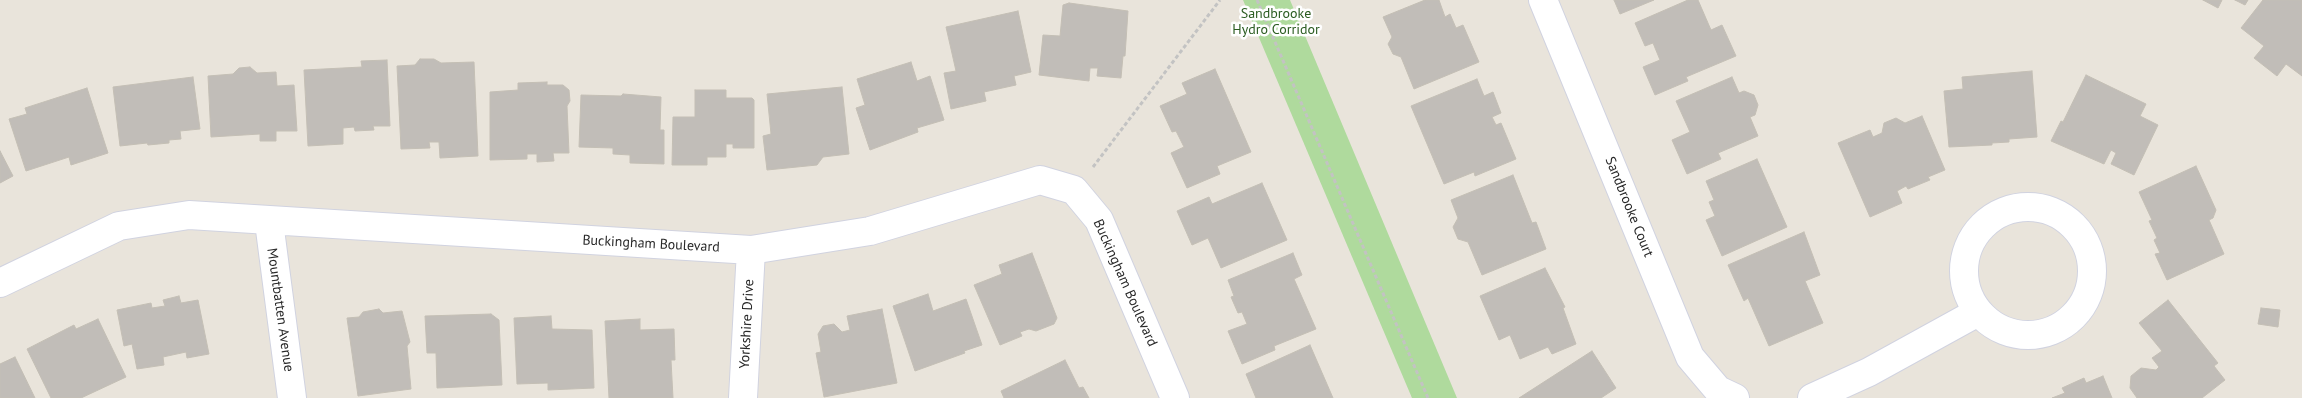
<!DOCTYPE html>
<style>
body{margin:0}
canvas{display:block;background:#e9e4db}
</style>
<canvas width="2302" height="398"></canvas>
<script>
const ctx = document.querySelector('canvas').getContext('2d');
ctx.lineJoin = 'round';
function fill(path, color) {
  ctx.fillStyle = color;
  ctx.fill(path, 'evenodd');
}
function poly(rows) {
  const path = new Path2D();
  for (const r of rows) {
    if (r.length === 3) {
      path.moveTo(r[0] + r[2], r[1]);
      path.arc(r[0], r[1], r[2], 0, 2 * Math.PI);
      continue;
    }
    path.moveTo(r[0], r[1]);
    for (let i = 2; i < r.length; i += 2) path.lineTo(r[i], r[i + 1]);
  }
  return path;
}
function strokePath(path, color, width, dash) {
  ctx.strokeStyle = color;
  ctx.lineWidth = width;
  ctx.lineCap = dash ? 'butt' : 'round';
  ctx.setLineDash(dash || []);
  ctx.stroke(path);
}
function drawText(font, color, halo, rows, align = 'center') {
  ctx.font = font + ' "PT Sans",sans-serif';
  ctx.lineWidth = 5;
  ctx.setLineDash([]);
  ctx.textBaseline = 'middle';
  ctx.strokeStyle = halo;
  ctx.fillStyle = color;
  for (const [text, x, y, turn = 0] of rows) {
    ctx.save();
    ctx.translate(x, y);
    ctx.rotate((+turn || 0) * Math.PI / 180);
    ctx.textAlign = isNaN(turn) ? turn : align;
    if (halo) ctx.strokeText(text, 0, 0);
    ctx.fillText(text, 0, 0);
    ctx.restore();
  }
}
const green = poly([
 [1243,0,1290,0,1457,398,1412,398]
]);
const building = poly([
 [1425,0,1439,0,1445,17,1450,14,1456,28,1463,25,1479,62,1414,89,1401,57,1393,54,1388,44,1392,37,1383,17,1425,0],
 [1614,0,1654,0,1620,14,1614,0],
 [1688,0,1698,0,1711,30,1722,25,1736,56,1686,77,1688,81,1655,95,1643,67,1660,60,1653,43,1645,46,1635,23,1688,0],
 [2203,0,2222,0,2218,8,2203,0],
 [2235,0,2248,0,2245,5,2235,0],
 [2263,0,2302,0,2302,76,2286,64,2277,76,2254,58,2264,46,2241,28,2263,0],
 [1069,3,1128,11,1125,56,1123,56,1121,78,1097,76,1098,68,1090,68,1089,81,1039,75,1043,35,1060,36,1063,5,1069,3],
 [1018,11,1031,72,1014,76,1016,85,984,92,986,101,951,109,944,73,956,71,946,27,1018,11],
 [420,59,434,59,441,63,474,62,478,156,440,158,439,142,429,142,430,148,401,149,397,66,415,65,420,59],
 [387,60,390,126,373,126,374,130,355,131,354,127,343,128,343,144,308,146,304,70,362,67,361,61,387,60],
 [911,62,917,81,930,76,944,120,917,128,918,132,870,150,856,108,865,105,857,79,911,62],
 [250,67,257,73,276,72,277,86,294,85,297,131,276,131,276,141,260,141,260,134,211,137,208,76,233,74,239,68,250,67],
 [1215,69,1251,152,1217,166,1220,174,1187,188,1171,153,1184,147,1176,131,1172,132,1160,106,1187,94,1182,83,1215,69],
 [2032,71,2037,137,2009,139,2009,142,1992,143,1992,145,1949,147,1944,91,1963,89,1962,77,2032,71],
 [2086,75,2146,104,2140,116,2158,125,2134,175,2111,164,2116,153,2111,150,2104,164,2051,141,2061,121,2063,122,2086,75],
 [193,77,200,129,180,131,181,139,169,140,169,143,148,145,147,143,120,146,113,87,193,77],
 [1732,77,1739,93,1744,91,1754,95,1758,105,1755,115,1750,117,1758,136,1718,153,1721,159,1687,174,1672,140,1690,132,1676,101,1732,77],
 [1477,79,1484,96,1493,92,1501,113,1492,117,1496,125,1501,123,1516,159,1475,176,1474,172,1444,184,1411,106,1477,79],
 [547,82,547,85,563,85,569,90,570,101,567,106,569,153,553,153,554,161,537,162,537,154,527,154,527,159,490,160,490,92,518,90,518,83,547,82],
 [842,87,849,154,823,157,817,165,767,170,763,136,771,134,767,94,842,87],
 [87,88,108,153,71,165,69,157,26,171,9,119,27,114,25,108,87,88],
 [695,90,726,90,726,98,752,98,754,100,754,148,733,148,733,144,726,144,726,157,707,157,707,165,672,165,673,117,695,117,695,90],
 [623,94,661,97,660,130,664,130,664,164,630,163,630,155,613,154,613,148,579,147,581,95,621,96,623,94],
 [1922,116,1945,170,1928,177,1930,180,1908,189,1906,186,1897,191,1902,203,1870,217,1838,143,1870,130,1873,137,1882,133,1884,123,1896,118,1905,123,1922,116],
 [0,151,13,176,0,183,0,151],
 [1757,159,1787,227,1722,256,1706,220,1715,216,1709,202,1714,200,1706,181,1757,159],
 [2196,166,2216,210,2213,218,2209,220,2224,254,2167,280,2155,254,2160,253,2154,240,2157,238,2149,221,2152,220,2139,192,2196,166],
 [1513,175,1532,223,1536,222,1546,249,1482,275,1468,242,1458,239,1453,227,1458,218,1451,200,1513,175],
 [1262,183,1287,240,1221,268,1208,238,1192,245,1177,211,1209,197,1212,204,1262,183],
 [1804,232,1820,275,1805,281,1823,323,1769,346,1748,298,1744,301,1728,265,1804,232],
 [1032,253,1057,318,1054,324,1036,331,1029,329,1020,332,1022,336,1000,345,974,285,1002,274,999,265,1032,253],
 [1293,253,1302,275,1294,279,1316,329,1274,346,1275,350,1242,364,1228,331,1247,324,1242,312,1238,313,1231,297,1234,296,1228,280,1293,253],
 [1545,268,1565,307,1563,308,1576,344,1552,354,1548,347,1520,359,1510,335,1499,340,1480,296,1545,268],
 [928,294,933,311,966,299,982,345,964,351,965,353,915,371,893,306,928,294],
 [179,296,181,303,198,300,209,354,187,358,186,352,163,357,164,365,137,369,132,344,124,346,117,310,151,303,152,308,165,306,163,300,179,296],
 [2168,300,2218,363,2214,366,2225,380,2202,398,2137,398,2130,388,2131,376,2141,368,2156,370,2159,367,2152,358,2162,351,2139,323,2168,300],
 [2261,308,2280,310,2278,327,2258,324,2261,308],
 [379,309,383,313,402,311,410,342,407,346,411,389,358,396,347,318,359,317,363,312,379,309],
 [882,309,897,383,824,397,816,353,821,352,818,334,823,326,834,324,842,332,850,330,847,316,882,309],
 [491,314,499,320,502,385,437,388,436,353,427,353,425,316,491,314],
 [551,316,552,329,592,330,594,388,548,390,548,383,517,384,514,318,551,316],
 [98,319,126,377,81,398,51,398,27,349,74,325,76,329,98,319],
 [640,319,640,330,674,329,675,360,671,360,673,398,609,398,605,321,640,319],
 [1310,345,1333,398,1256,398,1246,374,1310,345],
 [1592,351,1616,388,1601,398,1519,398,1592,351],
 [15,357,35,398,0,398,0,364,15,357],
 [1065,360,1079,388,1083,387,1089,398,1004,398,1001,391,1065,360],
 [2103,376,2112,398,2052,398,2065,393,2062,388,2084,378,2086,383,2103,376]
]);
const path = poly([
 [1257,0,1428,398],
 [1093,167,1220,0]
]);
const minor = poly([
 [1543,0,1690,357,1718,390,1735,398],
 [2028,271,64],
 [269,222,292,398],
 [0,283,119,226,189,215,751,250,870,231,1040,180,1074,190,1099,220,1175,398],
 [743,398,751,250],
 [1812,398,1869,372,1978,312]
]);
const parkNames = [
 ["Sandbrooke",1276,14],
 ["Hydro Corridor",1276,30]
];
const streetNames = [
 ["Sandbrooke Court",1629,207,68],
 ["Buckingham Boulevard",651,244,3],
 ["Buckingham Boulevard",1125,283,66],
 ["Mountbatten Avenue",280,310,82],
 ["Yorkshire Drive",747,324,-87]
];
fill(green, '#afda9d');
fill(building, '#c1bdb8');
strokePath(building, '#c4bfb5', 1);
strokePath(minor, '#d1d3e0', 30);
strokePath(path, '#c3c3c3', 3, [4, 2.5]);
strokePath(minor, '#fff', 28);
drawText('14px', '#2b5c21', '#fff', parkNames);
drawText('14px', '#282828', '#fff', streetNames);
</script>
